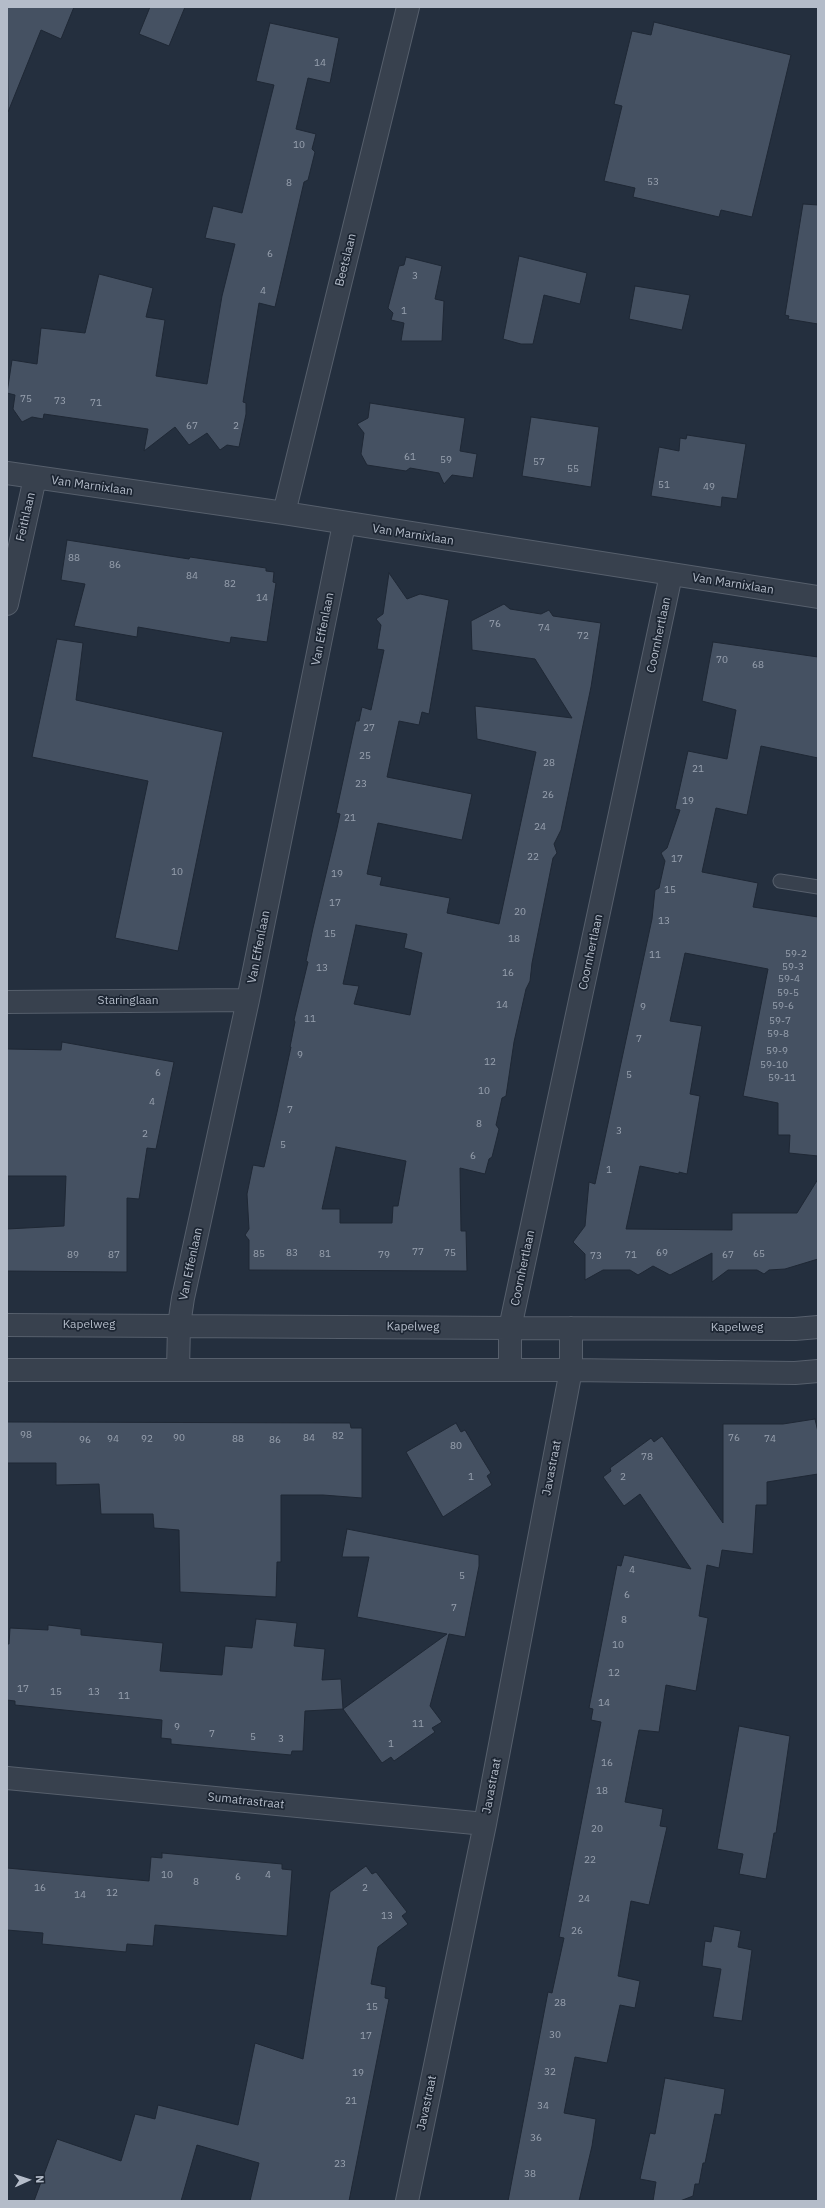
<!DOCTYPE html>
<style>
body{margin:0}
#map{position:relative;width:825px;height:2208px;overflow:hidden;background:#242f3e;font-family:"IBM Plex Sans",sans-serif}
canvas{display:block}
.frame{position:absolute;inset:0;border:8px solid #b4bcc9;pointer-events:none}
.north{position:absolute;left:8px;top:2160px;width:40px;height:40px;-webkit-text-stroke:3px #1d2633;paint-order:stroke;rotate:87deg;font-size:11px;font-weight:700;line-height:16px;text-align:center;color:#b4bcc9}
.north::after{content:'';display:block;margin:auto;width:14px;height:18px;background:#b4bcc9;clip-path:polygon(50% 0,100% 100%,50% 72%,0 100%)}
</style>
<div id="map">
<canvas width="825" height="2208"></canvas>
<div class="frame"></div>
<div class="north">N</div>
</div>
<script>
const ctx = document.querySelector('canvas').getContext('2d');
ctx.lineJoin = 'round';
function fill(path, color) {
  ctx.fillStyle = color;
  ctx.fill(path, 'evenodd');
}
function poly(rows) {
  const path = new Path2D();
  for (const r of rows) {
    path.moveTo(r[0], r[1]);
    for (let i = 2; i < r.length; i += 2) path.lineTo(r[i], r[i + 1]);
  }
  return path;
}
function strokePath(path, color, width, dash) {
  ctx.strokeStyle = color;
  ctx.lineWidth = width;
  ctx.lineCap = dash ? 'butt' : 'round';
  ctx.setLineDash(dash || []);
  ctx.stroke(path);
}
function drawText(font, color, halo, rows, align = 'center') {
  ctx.font = font + ' "IBM Plex Sans",sans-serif';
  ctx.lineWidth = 3.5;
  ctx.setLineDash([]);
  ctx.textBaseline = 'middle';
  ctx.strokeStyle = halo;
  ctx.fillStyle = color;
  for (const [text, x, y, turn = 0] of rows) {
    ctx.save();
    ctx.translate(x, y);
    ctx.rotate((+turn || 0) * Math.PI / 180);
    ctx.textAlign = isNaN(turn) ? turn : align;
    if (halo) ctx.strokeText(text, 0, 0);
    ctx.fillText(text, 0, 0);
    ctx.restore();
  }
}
const building = poly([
 [7,7,74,7,61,39,41,30,8,112,7,7],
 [150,7,185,7,169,46,139,34,150,7],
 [654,22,791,55,752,217,721,210,719,217,633,197,635,188,604,181,622,106,614,104,632,31,651,35,654,22],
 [270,23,339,38,330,83,308,78,296,129,316,134,312,149,315,152,308,180,304,182,275,307,259,303,243,402,246,403,246,414,239,447,227,445,220,450,207,433,189,445,175,427,144,451,148,429,44,414,43,419,32,417,22,422,13,409,15,395,7,393,12,360,37,364,41,328,85,333,99,274,153,288,146,317,165,320,156,376,207,384,222,296,235,244,205,238,213,206,242,213,274,85,256,81,270,23],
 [803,204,818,205,818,324,788,319,789,316,785,315,803,204],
 [519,256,587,273,580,304,544,295,533,344,521,344,503,339,519,256],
 [406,257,442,266,435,299,444,301,442,341,401,341,404,323,391,320,393,313,388,308,399,266,404,265,406,257],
 [635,286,690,295,682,330,629,319,635,286],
 [370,403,465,418,460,451,477,454,473,478,452,475,444,484,439,473,410,468,406,471,367,465,361,454,364,433,357,424,368,418,370,403],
 [531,417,599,427,591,487,522,476,531,417],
 [687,435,746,444,737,499,722,497,721,507,651,496,659,447,679,451,680,438,686,439,687,435],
 [67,540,189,559,190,557,266,568,266,571,274,572,273,582,276,583,267,642,231,637,230,643,138,627,137,637,74,626,85,584,61,580,67,540],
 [389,573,407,599,420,594,449,600,429,714,422,712,419,725,399,721,387,777,472,794,462,840,378,823,367,874,382,877,380,885,450,898,447,913,499,924,536,752,477,739,475,706,572,718,535,659,472,650,471,621,504,604,510,609,541,614,549,610,553,616,601,623,591,687,561,830,554,844,557,853,553,858,532,963,530,981,526,989,514,1042,506,1096,502,1098,496,1125,499,1129,492,1157,489,1159,485,1174,460,1168,461,1231,466,1231,467,1271,249,1270,249,1240,245,1235,249,1229,247,1194,253,1165,264,1167,277,1112,291,1047,290,1047,295,1022,294,1020,308,962,306,961,313,928,337,828,340,814,336,813,356,721,359,721,362,707,371,710,384,650,377,649,381,625,376,619,383,614,389,573],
 [356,925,407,934,404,948,422,953,410,1015,354,1004,359,986,343,984,356,925],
 [336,1147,406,1161,398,1206,393,1206,392,1223,340,1223,340,1209,322,1209,336,1147],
 [57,639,83,643,76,700,223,732,178,951,115,938,148,781,32,757,57,639],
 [713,642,818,657,818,758,761,746,747,815,716,808,702,872,758,883,753,907,818,917,818,1156,789,1153,790,1135,778,1135,778,1103,743,1096,768,969,685,953,670,1021,702,1026,690,1094,700,1096,687,1174,679,1172,679,1174,640,1166,626,1229,732,1230,732,1213,797,1213,818,1179,818,1259,785,1269,769,1270,764,1274,757,1270,728,1270,712,1282,712,1253,670,1275,653,1266,638,1275,630,1270,603,1270,585,1280,585,1254,573,1242,585,1226,589,1182,595,1184,652,919,655,890,659,888,665,861,661,853,667,848,680,810,675,809,688,751,727,759,736,710,702,701,713,642],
 [62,1042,174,1062,156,1149,147,1148,139,1199,127,1198,127,1272,7,1271,7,1229,64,1226,66,1176,7,1176,7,1049,61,1050,62,1042],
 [815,1419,818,1432,818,1474,767,1482,767,1505,756,1505,753,1554,722,1550,719,1568,707,1565,699,1616,708,1618,696,1691,666,1685,659,1732,639,1730,625,1802,663,1809,660,1826,667,1827,649,1905,631,1901,618,1976,640,1981,635,2008,620,2005,607,2063,575,2057,564,2113,596,2119,592,2146,579,2201,508,2201,548,1992,552,1993,564,1938,559,1937,601,1722,591,1720,593,1709,589,1708,617,1565,621,1566,624,1555,691,1569,640,1494,624,1506,603,1477,611,1471,610,1468,651,1438,654,1442,662,1436,723,1523,723,1424,783,1424,815,1419],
 [7,1422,350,1423,351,1428,362,1428,362,1498,323,1495,281,1495,281,1562,277,1562,276,1597,180,1592,179,1530,154,1528,153,1514,101,1514,99,1484,56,1485,56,1463,7,1463,7,1422],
 [456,1423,461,1432,465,1430,478,1452,491,1473,487,1476,492,1485,443,1517,406,1452,456,1423],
 [347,1529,479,1555,479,1566,465,1637,449,1634,430,1706,442,1722,432,1728,435,1732,394,1761,391,1757,382,1763,343,1709,447,1634,357,1617,369,1557,342,1557,347,1529],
 [256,1619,297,1623,294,1646,325,1649,322,1680,341,1679,343,1709,305,1711,303,1751,292,1751,291,1755,171,1744,171,1739,161,1738,162,1720,15,1705,15,1701,7,1700,7,1644,9,1644,10,1628,48,1630,48,1625,81,1629,81,1635,163,1643,160,1671,222,1675,225,1646,252,1648,256,1619],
 [739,1726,790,1736,776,1833,774,1833,766,1879,739,1874,743,1854,717,1849,739,1726],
 [162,1853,282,1864,282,1869,292,1870,287,1936,155,1925,153,1946,127,1944,126,1952,42,1944,43,1933,7,1930,7,1868,149,1881,151,1857,162,1858,162,1853],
 [366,1866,372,1874,376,1872,407,1912,402,1916,408,1924,378,1947,371,1984,386,1987,385,1998,389,1999,349,2201,250,2201,259,2163,197,2145,181,2201,34,2201,57,2139,121,2161,135,2114,155,2119,158,2105,238,2125,255,2043,303,2059,330,1892,366,1866],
 [714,1926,741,1931,738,1947,752,1950,742,2021,713,2017,721,1969,702,1966,705,1941,711,1942,714,1926],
 [665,2078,725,2089,721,2115,715,2114,705,2163,703,2163,699,2184,695,2184,693,2196,680,2201,653,2201,656,2182,640,2179,650,2133,655,2134,665,2078]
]);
const service = poly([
 [780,881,818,887]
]);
const minor = poly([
 [7,473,284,513,818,597],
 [284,513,408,7],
 [7,604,35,478],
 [7,1002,248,1000],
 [7,1325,510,1328,795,1329,818,1327],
 [7,1370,571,1370,795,1373,818,1371],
 [178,1370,179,1325,183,1298,248,1000,344,524],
 [510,1370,510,1328,671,575],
 [7,1778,485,1824],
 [407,2201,485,1824,571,1370,571,1328]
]);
const numberNames = [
 ["14",320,63],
 ["10",299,145],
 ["53",653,182],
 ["8",289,183],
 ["6",270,254],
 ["3",415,276],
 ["4",263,291],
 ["1",404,311],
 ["75",26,399],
 ["73",60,401],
 ["71",96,403],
 ["67",192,426],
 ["2",236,426],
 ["61",410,457],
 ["59",446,460],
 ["57",539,462],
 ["55",573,469],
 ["51",664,485],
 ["49",709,487],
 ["88",74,558],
 ["86",115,565],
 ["84",192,576],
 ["82",230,584],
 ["14",262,598],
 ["76",495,624],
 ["74",544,628],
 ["72",583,636],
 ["70",722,660],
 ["68",758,665],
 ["27",369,728],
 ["25",365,756],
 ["28",549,763],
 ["21",698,769],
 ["23",361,784],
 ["26",548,795],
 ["19",688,801],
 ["21",350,818],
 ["24",540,827],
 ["22",533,857],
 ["17",677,859],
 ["10",177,872],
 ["19",337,874],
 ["15",670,890],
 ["17",335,903],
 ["20",520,912],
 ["13",664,921],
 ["15",330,934],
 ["18",514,939],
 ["59-2",796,954],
 ["11",655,955],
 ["59-3",793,967],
 ["13",322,968],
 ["16",508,973],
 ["59-4",789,979],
 ["59-5",788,993],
 ["14",502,1005],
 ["59-6",783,1006],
 ["9",643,1007],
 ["11",310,1019],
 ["59-7",780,1021],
 ["59-8",778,1034],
 ["7",639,1039],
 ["59-9",777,1051],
 ["9",300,1055],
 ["12",490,1062],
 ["59-10",774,1065],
 ["6",158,1073],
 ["5",629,1075],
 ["59-11",782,1078],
 ["10",484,1091],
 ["4",152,1102],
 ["7",290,1110],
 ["8",479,1124],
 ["3",619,1131],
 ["2",145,1134],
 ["5",283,1145],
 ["6",473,1156],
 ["1",609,1170],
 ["77",418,1252],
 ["83",292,1253],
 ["75",450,1253],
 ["69",662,1253],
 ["85",259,1254],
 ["81",325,1254],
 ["65",759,1254],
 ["89",73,1255],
 ["87",114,1255],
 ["79",384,1255],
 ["71",631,1255],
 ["67",728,1255],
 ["73",596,1256],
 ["98",26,1435],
 ["82",338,1436],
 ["90",179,1438],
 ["84",309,1438],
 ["76",734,1438],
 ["94",113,1439],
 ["92",147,1439],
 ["88",238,1439],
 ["74",770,1439],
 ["96",85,1440],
 ["86",275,1440],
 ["80",456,1446],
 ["78",647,1457],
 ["1",471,1477],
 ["2",623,1477],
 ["4",632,1570],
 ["5",462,1576],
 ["6",627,1595],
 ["7",454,1608],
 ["8",624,1620],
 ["10",618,1645],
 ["12",614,1673],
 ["17",23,1689],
 ["15",56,1692],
 ["13",94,1692],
 ["11",124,1696],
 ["14",604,1703],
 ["11",418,1724],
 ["9",177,1727],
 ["7",212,1734],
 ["5",253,1737],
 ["3",281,1739],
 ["1",391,1744],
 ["16",607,1763],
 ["18",602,1791],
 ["20",597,1829],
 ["22",590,1860],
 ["10",167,1875],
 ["4",268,1875],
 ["6",238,1877],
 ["8",196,1882],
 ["16",40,1888],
 ["2",365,1888],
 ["12",112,1893],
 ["14",80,1895],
 ["24",584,1899],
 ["13",387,1916],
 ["26",577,1931],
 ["28",560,2003],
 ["15",372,2007],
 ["30",555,2035],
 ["17",366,2036],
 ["32",550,2072],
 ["19",358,2073],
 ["21",351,2101],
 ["34",543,2106],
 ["36",536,2138],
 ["23",340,2164],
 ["38",530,2174]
];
const streetNames = [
 ["Beetslaan",346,260,-76],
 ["Van Marnixlaan",92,486,8],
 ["Feithlaan",26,517,-77],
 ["Van Marnixlaan",413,535,9],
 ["Van Marnixlaan",733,584,9],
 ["Van Effenlaan",323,629,-79],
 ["Coornhertlaan",659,635,-78],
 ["Van Effenlaan",259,947,-79],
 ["Coornhertlaan",591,952,-78],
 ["Staringlaan",128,1001],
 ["Van Effenlaan",191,1264,-78],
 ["Coornhertlaan",523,1268,-78],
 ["Kapelweg",89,1325],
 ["Kapelweg",413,1327,1],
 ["Kapelweg",737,1328],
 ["Javastraat",552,1468,-79],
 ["Javastraat",492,1786,-79],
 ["Sumatrastraat",246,1801,6],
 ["Javastraat",427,2103,-78]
];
fill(building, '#455162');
strokePath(building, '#1f2835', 1);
strokePath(service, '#565f6c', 15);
strokePath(minor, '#565f6c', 24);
strokePath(service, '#38414e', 13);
strokePath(minor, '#38414e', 22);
drawText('10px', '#98a1af', null, numberNames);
drawText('12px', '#b4bcc9', '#1d2633', streetNames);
</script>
